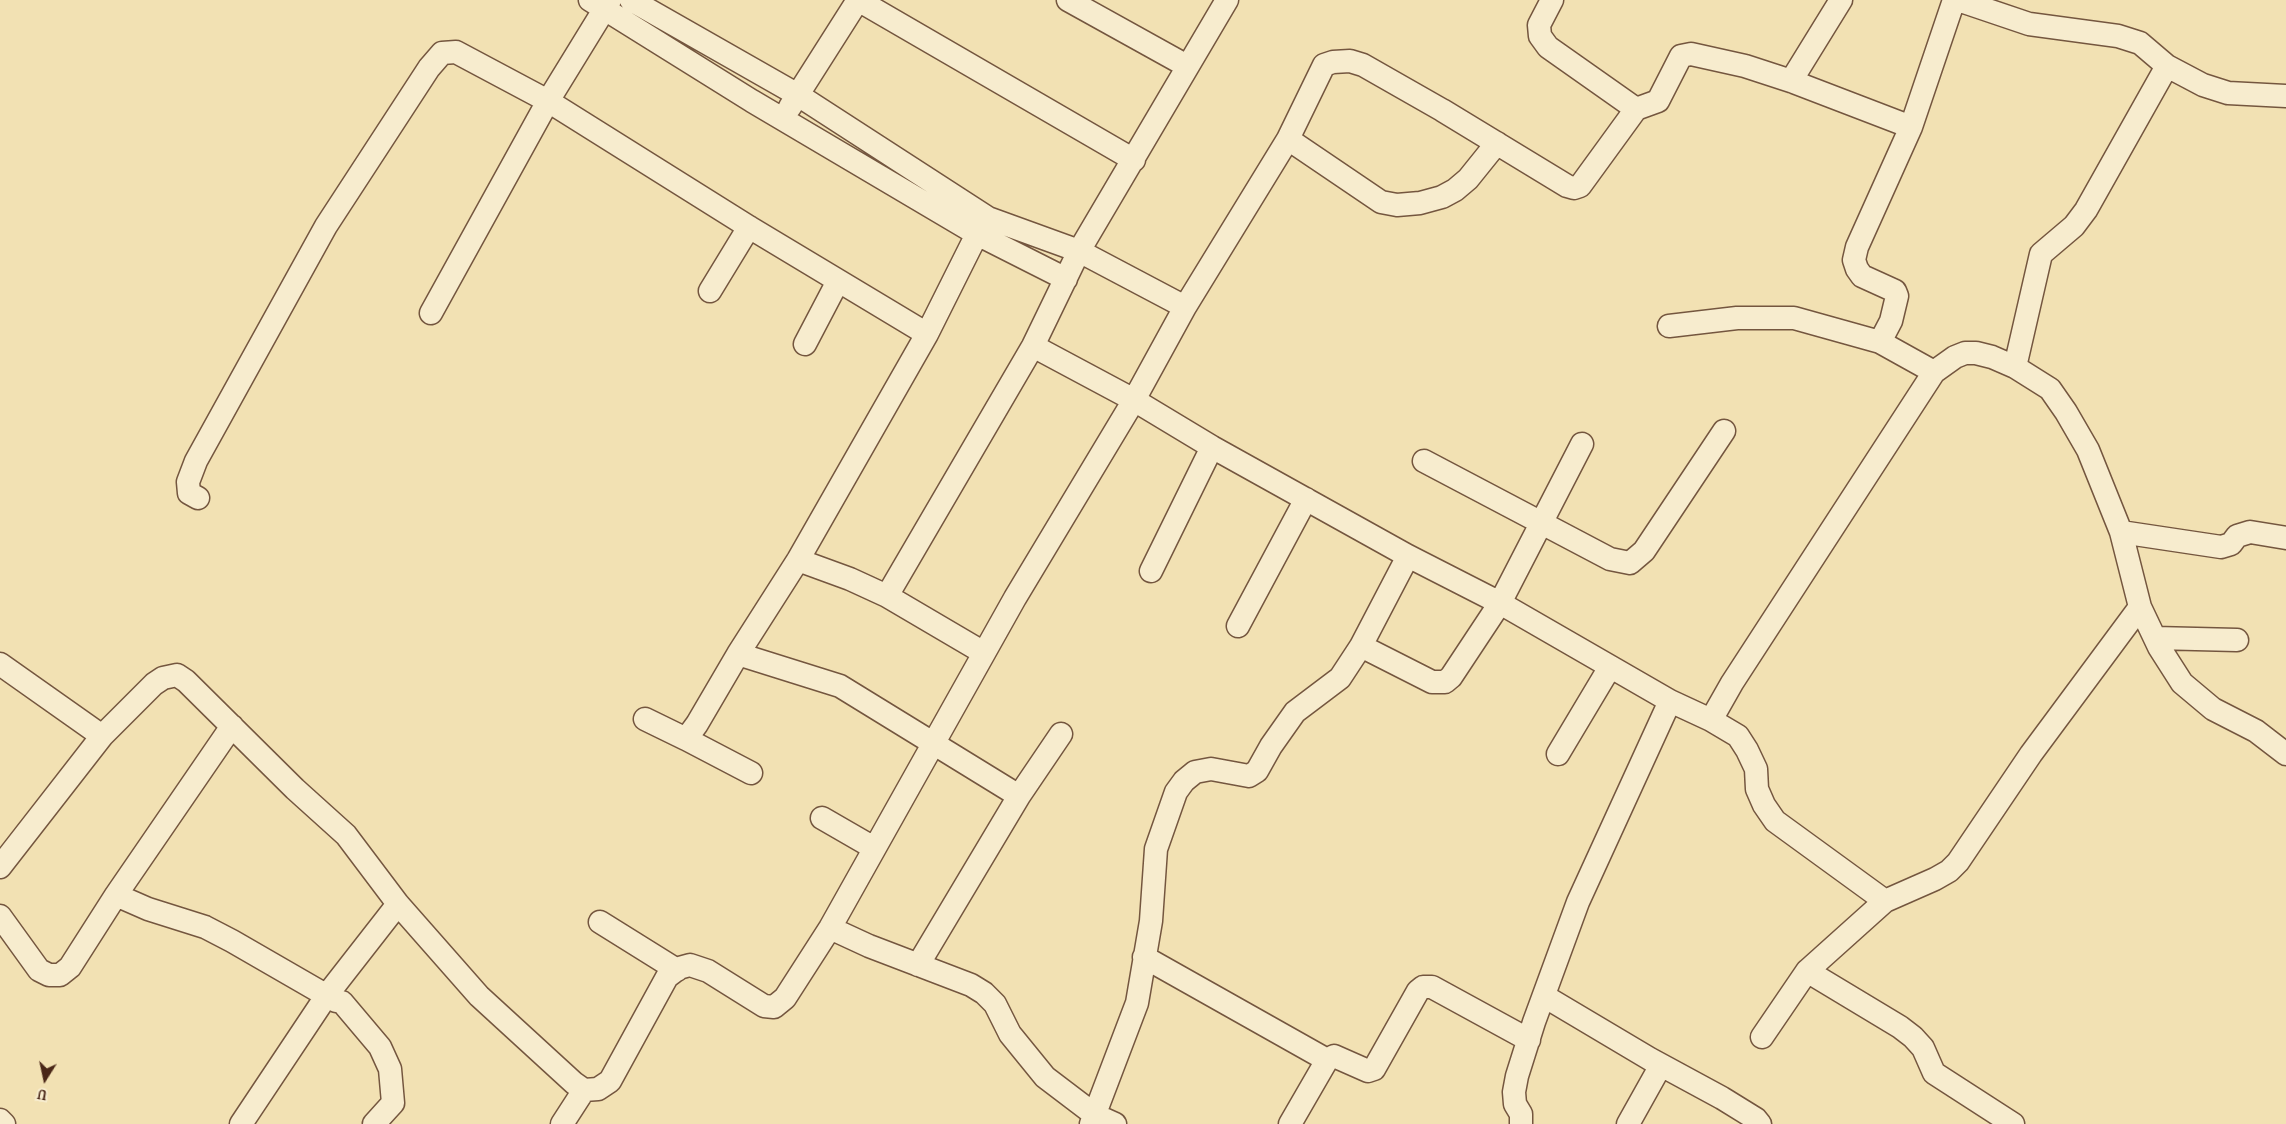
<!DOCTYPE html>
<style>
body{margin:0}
#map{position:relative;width:2286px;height:1124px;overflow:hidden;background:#f2e1b3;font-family:Alegreya,serif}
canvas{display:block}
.north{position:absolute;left:20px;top:1054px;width:50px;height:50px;-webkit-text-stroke:4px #f7ecce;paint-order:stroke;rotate:190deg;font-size:14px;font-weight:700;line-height:20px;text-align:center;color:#4a2718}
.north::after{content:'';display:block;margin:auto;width:18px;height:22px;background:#4a2718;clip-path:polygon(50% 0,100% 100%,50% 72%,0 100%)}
</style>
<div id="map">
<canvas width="2286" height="1124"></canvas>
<div class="north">U</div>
</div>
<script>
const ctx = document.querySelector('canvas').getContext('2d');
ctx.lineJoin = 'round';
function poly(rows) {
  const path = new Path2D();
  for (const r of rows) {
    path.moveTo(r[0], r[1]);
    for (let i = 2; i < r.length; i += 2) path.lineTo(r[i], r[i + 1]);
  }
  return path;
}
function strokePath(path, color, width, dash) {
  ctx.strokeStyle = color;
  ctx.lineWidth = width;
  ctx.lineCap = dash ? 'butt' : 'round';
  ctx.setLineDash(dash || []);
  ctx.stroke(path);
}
const minor = poly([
 [590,0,752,101,977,234,1066,279],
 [631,0,798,95,988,218,1079,251,1185,307],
 [858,0,1134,160],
 [1068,0,1187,66],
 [1552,0,1539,25,1540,36,1548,47,1636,109],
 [1958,0,2029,24,2118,36,2140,43,2167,66,2203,85,2228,93,2286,96],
 [1791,81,1841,0],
 [790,107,858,0],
 [1288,139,1381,202,1397,205,1420,203,1442,197,1455,190,1468,179,1497,143],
 [710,291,749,227],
 [431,313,548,101,610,0],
 [1669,326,1737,318,1794,318,1880,342],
 [805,344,838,281],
 [1033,346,1134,400,1212,447,1408,556,1500,603,1670,701,1711,720,1732,683,1934,372,1955,357,1965,353,1976,353,1992,357,2015,367,2041,254,2074,226,2086,210,2167,66],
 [2015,367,2050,389,2066,412,2088,450,2121,532,2140,607,2159,647,2182,683,2213,709,2256,731,2286,754],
 [1934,372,1880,342,1891,321,1897,296,1895,291,1862,276,1857,269,1854,260,1857,247,1911,127,1954,0],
 [1424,461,1610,559,1630,563,1644,551,1724,431],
 [198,498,189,493,188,482,196,461,326,226,429,68,442,53,456,52,548,101,749,227,927,334],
 [2121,532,2221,547,2231,544,2237,536,2250,532,2286,538],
 [798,560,850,579,887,596,984,653],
 [1151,571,1212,447],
 [887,596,1033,346,1079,251,1227,0],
 [1238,626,1306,499],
 [2155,638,2237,640],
 [1361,646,1432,682,1445,682,1451,677,1500,603,1582,444],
 [738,654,840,686,1019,796,918,965],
 [0,664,102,736],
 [645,719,686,739,697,724,738,654,798,560,927,334,977,234,988,218],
 [1711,720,1738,736,1747,750,1756,769,1757,789,1764,805,1775,821,1885,901],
 [686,739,751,773],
 [1558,754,1610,667],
 [1019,796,1061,734],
 [822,818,874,848],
 [0,867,102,736,154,684,163,678,177,675,186,681,295,789,346,835,398,904,479,996,574,1083,584,1090,598,1089,610,1081,667,977,679,968,690,965,708,971,764,1006,774,1007,785,998,830,928,1015,598,1134,400,1185,307,1288,139,1324,65,1333,62,1350,61,1363,65,1442,110,1567,186,1574,188,1580,186,1636,109,1658,101,1681,56,1691,54,1745,66,1791,81,1911,127],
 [116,895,232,726],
 [0,916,39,970,49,975,60,975,70,967,116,895,148,909,205,927,232,941,336,1001,342,1002,380,1047,390,1069,393,1103,374,1124],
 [600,922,677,970],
 [830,928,869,946,971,985,984,993,995,1004,1010,1034,1045,1077,1095,1115,1115,1124],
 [1144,957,1327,1060],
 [1807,971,1900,1027,1913,1037,1923,1048,1934,1073,2013,1124],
 [1544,996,1650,1059,1722,1098,1756,1119,1760,1124],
 [1762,1037,1807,971,1885,901,1935,879,1949,871,1958,862,2031,754,2140,607],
 [0,1120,4,1124],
 [241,1124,327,995,398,904],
 [562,1124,584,1090],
 [1091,1124,1137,1003,1151,921,1156,849,1176,792,1184,781,1195,772,1211,769,1249,776,1257,771,1271,746,1295,712,1340,678,1361,646,1408,556],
 [1290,1124,1327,1060,1334,1056,1368,1071,1374,1069,1418,991,1423,987,1432,987,1529,1040],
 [1521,1124,1521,1114,1515,1104,1514,1092,1517,1076,1534,1022,1578,902,1670,701],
 [1628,1124,1661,1065]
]);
strokePath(minor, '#74563f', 25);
strokePath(minor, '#f7ecce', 22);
</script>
